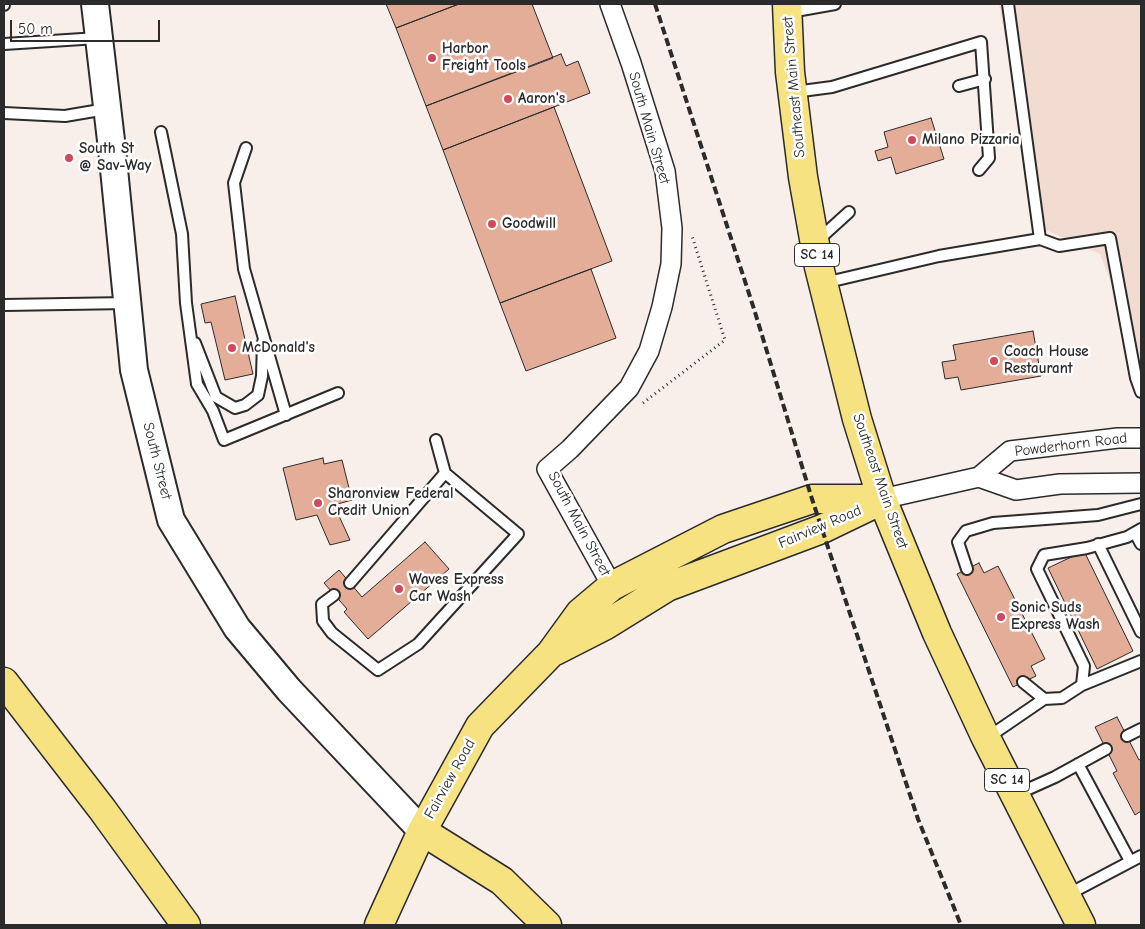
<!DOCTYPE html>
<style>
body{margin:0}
#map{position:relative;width:1145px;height:929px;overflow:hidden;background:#f9efea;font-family:"Comic Neue",sans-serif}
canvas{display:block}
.frame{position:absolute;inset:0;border:5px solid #2b2b2b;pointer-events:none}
.scale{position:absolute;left:10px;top:20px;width:150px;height:22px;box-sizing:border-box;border:2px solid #2b2b2b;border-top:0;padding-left:6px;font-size:15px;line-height:18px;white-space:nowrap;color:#2b2b2b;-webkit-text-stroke:4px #fff;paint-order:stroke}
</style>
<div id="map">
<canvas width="1145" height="929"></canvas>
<div class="frame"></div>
<div class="scale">50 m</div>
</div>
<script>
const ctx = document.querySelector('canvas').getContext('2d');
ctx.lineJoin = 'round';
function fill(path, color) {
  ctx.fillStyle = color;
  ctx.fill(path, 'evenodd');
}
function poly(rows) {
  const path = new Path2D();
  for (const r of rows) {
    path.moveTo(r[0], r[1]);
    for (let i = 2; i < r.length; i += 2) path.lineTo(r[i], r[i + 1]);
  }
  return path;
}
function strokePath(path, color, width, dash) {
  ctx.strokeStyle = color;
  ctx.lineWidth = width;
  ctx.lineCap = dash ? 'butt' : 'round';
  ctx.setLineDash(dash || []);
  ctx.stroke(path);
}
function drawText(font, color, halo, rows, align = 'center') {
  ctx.font = font + ' "Comic Neue",sans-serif';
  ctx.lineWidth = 5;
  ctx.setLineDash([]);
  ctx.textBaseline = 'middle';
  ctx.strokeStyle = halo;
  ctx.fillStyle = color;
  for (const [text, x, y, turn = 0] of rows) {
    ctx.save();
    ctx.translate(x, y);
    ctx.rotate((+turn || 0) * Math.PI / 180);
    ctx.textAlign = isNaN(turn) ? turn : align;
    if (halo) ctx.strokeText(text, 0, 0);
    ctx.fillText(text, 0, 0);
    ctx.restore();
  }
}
const built = poly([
 [999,4,1141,4,1141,359,1100,254,1039,227]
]);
const building = poly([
 [386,4,459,4,396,28,386,4],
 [459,4,532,4,553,58,426,106,396,28,459,4],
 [561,54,566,66,578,61,590,93,443,150,426,106,561,54],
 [554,107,612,261,500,303,443,150,554,107],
 [931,118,944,159,896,174,891,157,878,161,875,151,888,147,884,132,931,118],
 [591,269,616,338,526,371,500,303,591,269],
 [235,296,253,374,225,380,211,322,205,323,201,304,235,296],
 [1033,331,1041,376,961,390,958,377,945,379,942,362,956,360,953,345,1033,331],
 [323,458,324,464,342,460,352,500,334,505,350,540,330,545,317,515,296,520,283,468,323,458],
 [425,542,449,569,368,639,344,612,347,609,324,583,339,570,362,597,425,542],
 [1084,551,1133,651,1097,669,1048,568,1084,551],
 [979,563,984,573,998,566,1045,659,1031,666,1036,676,1013,687,957,574,979,563],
 [1117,717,1139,760,1141,759,1141,811,1135,815,1113,773,1117,771,1095,727,1117,717]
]);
const path = poly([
 [643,403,725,340,692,236]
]);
const lane = poly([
 [4,5,4,4],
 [790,12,835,4],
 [4,44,98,38],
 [959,86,985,79],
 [794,92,832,87,981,42,989,158,979,170],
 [4,113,65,116,106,109],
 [161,132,182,234,186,303,197,384,213,411,224,440,338,393],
 [246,148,234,183,244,269,286,415],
 [1040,239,1059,246,1110,238,1136,378,1141,392],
 [817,241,849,212],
 [824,283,939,256,1040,239,1008,4],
 [4,305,128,303],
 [195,343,216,397,235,408,245,405,258,395,262,376,263,342],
 [1135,533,1141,544],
 [1098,544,1141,632],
 [967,569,958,542,966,531,993,523,1098,515,1141,504],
 [350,583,445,473],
 [334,595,322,604,323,621,332,633,378,670,418,644,518,534,445,473,436,440],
 [1023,682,1044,699,1062,698,1082,685,1084,666,1037,569,1044,555,1087,548,1127,537,1141,529],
 [1082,685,1141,661],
 [1127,736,1141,729],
 [987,738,1044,699],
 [1078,764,1130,861],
 [1015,795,1055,777,1106,749],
 [1067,895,1141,856]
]);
const street = poly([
 [610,4,631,63,665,171,672,228,671,264,662,307,649,351,629,388,570,449,547,469,612,586],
 [979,477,1016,490,1060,484,1141,483],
 [882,499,979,477,1010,451,1118,438,1141,438]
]);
const secondary = poly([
 [95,4,112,149,134,370,171,520,237,628,289,690,422,831]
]);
const primary = poly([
 [787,4,790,72,803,177,819,267,857,419,882,499,937,633,986,738,1081,925],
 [555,651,604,626,667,587,822,529,878,502],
 [379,925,422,831,480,726,551,653,580,613,612,586,723,529,812,499,882,499]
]);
const highway = poly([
 [4,682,102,809,186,925],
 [422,831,502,881,547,925]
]);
const rail = poly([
 [655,4,754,309,812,499,918,819,961,925]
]);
const markers = [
 [432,58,5,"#d1495b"],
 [508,99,5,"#d1495b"],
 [912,140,5,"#d1495b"],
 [69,158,5,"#d1495b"],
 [492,224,5,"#d1495b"],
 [232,348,5,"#d1495b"],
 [994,361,5,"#d1495b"],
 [318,503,5,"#d1495b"],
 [399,589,5,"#d1495b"],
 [1001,617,5,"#d1495b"]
];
const shields = [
 [817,255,45],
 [1007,780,45]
];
const shieldNames = [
 ["SC 14",817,255],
 ["SC 14",1007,780]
];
const poiNames = [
 ["Harbor",442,49],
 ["Freight Tools",442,66],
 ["Aaron's",518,99],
 ["Milano Pizzaria",922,140],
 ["South St",79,149],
 ["@ Sav-Way",79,166],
 ["Goodwill",502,224],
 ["McDonald's",242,348],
 ["Coach House",1004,352],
 ["Restaurant",1004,369],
 ["Sharonview Federal",328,494],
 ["Credit Union",328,511],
 ["Waves Express",409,580],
 ["Car Wash",409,597],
 ["Sonic Suds",1011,608],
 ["Express Wash",1011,625]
];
const streetNames = [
 ["Southeast Main Street",794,87,-95],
 ["South Main Street",649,128,74],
 ["Powderhorn Road",1071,445,-7],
 ["South Street",157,461,76],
 ["Southeast Main Street",880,481,71],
 ["South Main Street",579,524,62],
 ["Fairview Road",820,527,-23],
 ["Fairview Road",450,779,-61]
];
fill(built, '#f2dbd1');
fill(building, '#e3ad98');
strokePath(building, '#2b2b2b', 1);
strokePath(lane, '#2b2b2b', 14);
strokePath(street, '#2b2b2b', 22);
strokePath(secondary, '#2b2b2b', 30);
strokePath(primary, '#2b2b2b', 31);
strokePath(highway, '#2b2b2b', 31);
strokePath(path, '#2b2b2b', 3, [1, 4]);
strokePath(lane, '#fff', 10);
strokePath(street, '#fff', 19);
strokePath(secondary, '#fff', 26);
strokePath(primary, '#f6e281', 28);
strokePath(highway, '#f6e281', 28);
strokePath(rail, '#2b2b2b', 4, [8, 4]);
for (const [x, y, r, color] of markers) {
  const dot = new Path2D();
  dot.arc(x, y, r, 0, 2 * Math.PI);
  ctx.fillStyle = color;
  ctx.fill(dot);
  strokePath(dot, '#fff', 2);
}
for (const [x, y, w] of shields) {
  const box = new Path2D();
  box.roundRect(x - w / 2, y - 11.5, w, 23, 4);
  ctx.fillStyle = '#fff';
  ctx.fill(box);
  strokePath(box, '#2b2b2b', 1);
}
drawText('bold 14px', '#2b2b2b', null, shieldNames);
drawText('bold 15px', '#2b2b2b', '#fff', poiNames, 'left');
drawText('15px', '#2b2b2b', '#fff', streetNames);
</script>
